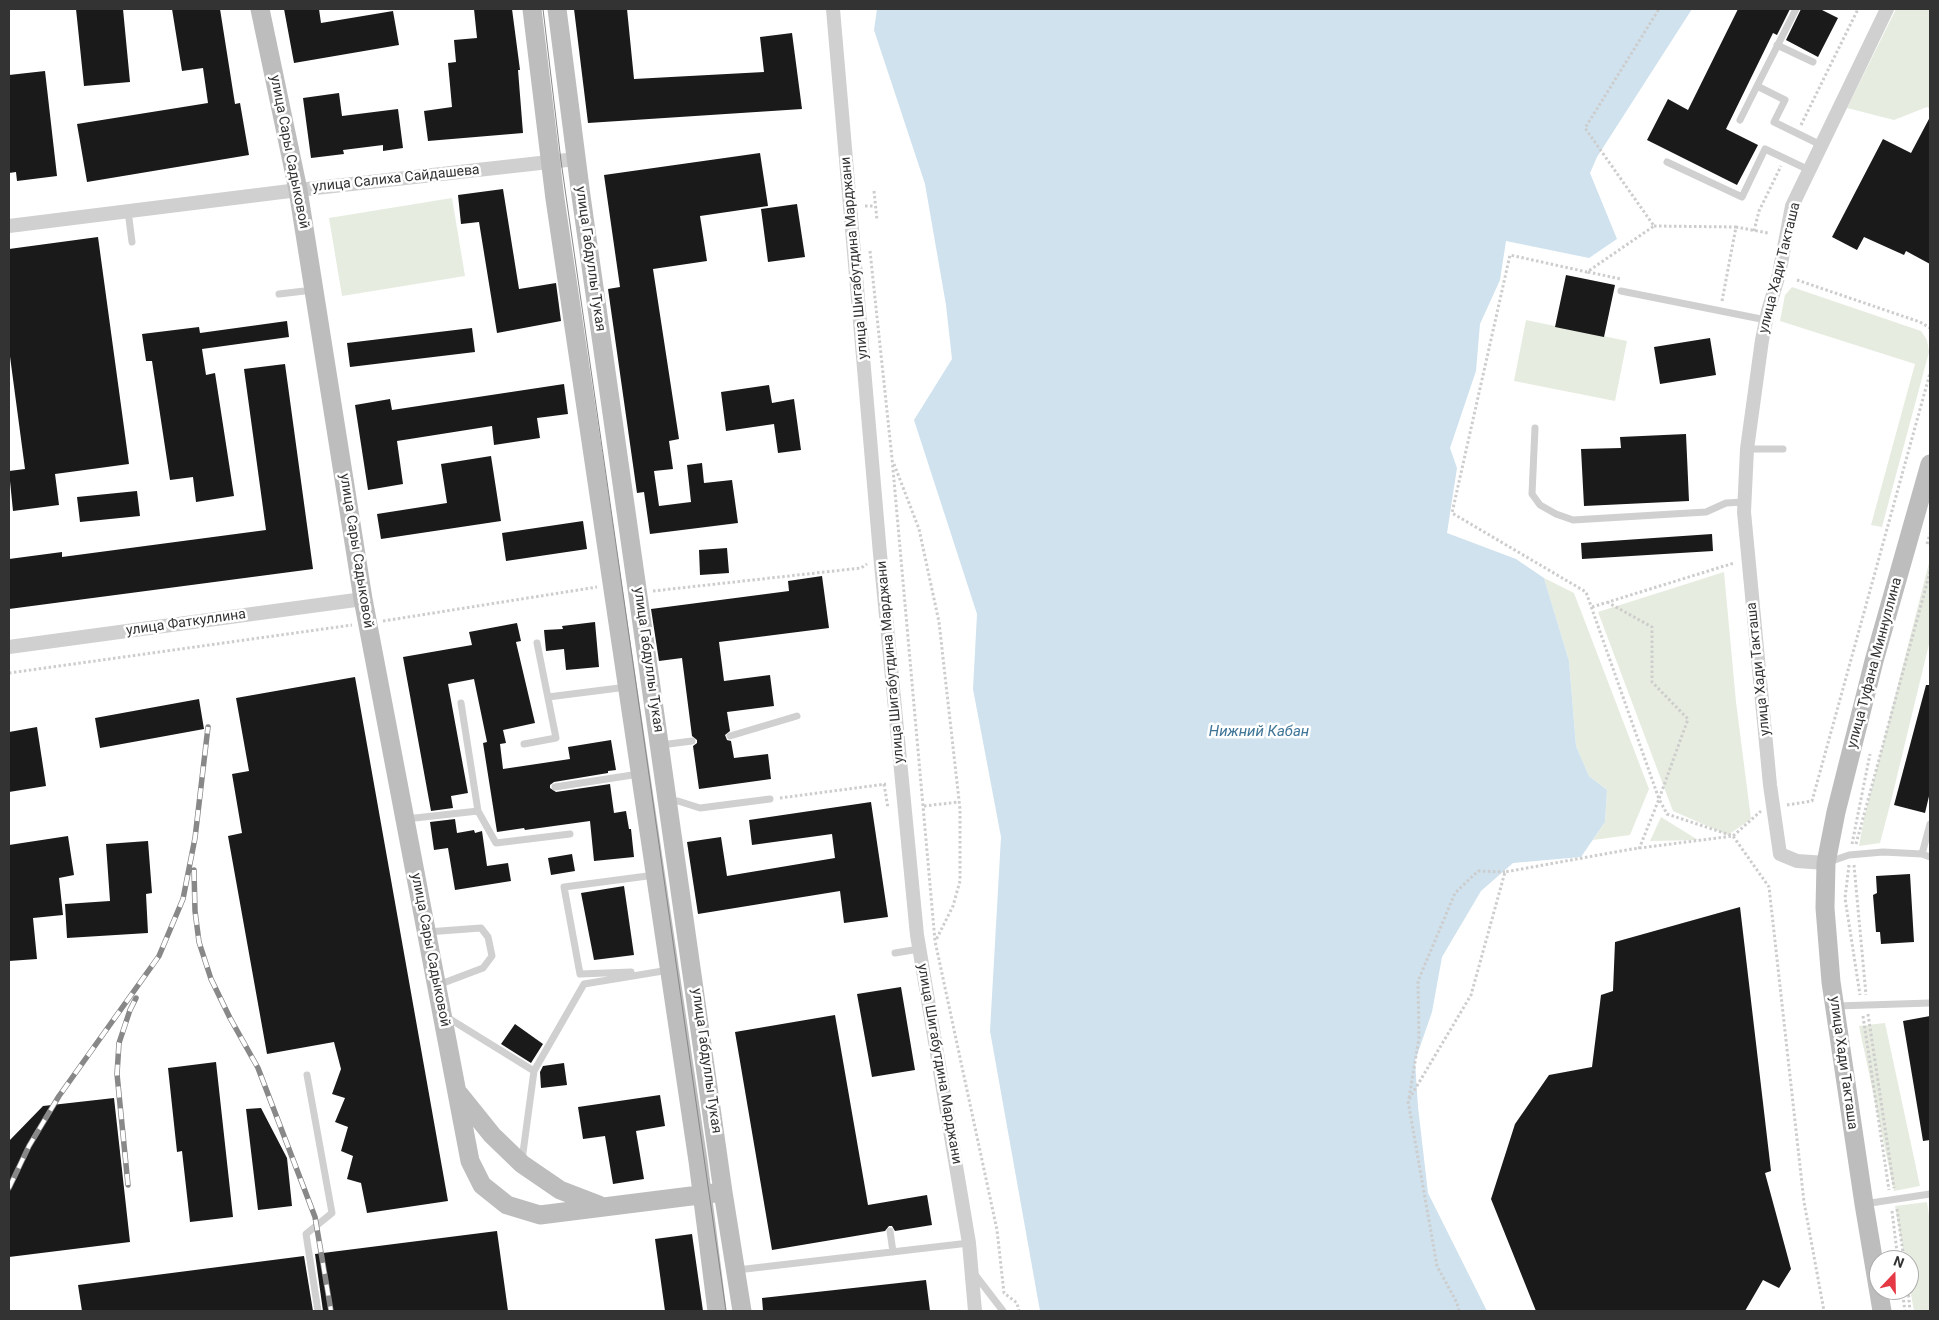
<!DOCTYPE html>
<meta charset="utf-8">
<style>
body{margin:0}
#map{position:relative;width:1939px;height:1320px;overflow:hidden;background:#fff;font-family:Roboto,sans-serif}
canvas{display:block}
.frame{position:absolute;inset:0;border:10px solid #333;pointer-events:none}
.north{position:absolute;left:1869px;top:1250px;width:50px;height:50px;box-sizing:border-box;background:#fff;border:1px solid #adadad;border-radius:50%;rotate:21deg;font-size:14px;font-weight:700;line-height:20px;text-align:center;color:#333}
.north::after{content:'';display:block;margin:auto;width:18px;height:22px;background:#e63946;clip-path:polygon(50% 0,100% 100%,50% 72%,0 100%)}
</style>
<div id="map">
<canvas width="1939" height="1320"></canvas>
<div class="frame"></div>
<div class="north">N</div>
</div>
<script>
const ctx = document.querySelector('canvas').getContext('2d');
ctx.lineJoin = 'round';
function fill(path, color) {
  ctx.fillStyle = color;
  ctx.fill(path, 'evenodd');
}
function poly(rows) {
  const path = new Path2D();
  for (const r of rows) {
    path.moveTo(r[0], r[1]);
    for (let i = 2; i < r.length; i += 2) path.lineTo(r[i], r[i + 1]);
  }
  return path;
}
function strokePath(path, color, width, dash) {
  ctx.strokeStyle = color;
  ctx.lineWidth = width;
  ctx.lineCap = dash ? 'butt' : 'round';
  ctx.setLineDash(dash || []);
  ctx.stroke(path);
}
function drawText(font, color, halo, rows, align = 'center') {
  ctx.font = font + ' Roboto,sans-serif';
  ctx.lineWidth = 5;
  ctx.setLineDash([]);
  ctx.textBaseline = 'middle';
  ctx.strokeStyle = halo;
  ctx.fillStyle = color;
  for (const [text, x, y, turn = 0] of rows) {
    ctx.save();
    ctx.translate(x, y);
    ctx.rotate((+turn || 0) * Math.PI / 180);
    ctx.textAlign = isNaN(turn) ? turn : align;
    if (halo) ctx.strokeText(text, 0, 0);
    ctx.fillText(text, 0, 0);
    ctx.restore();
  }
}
const green = poly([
 [1896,9,1930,9,1930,109,1927,107,1894,120,1847,108],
 [452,198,465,276,342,296,329,218],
 [1792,287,1921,331,1927,340,1929,352,1882,527,1871,525,1915,364,1780,321,1785,295],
 [1526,320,1627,341,1615,401,1514,381],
 [1930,559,1930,640,1891,801,1880,843,1859,846,1864,818],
 [1724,572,1736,702,1751,819,1728,835,1673,811,1598,612],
 [1544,578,1574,593,1649,789,1630,835,1593,840,1605,822,1607,790,1589,776,1576,746,1569,661],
 [1661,817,1698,840,1650,841],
 [1885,1023,1920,1186,1894,1191,1859,1026],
 [1927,1202,1930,1222,1930,1311,1914,1311,1909,1283,1909,1260,1905,1260,1895,1206]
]);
const water = poly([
 [877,9,1692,9,1597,157,1590,173,1617,239,1589,258,1506,241,1500,280,1480,324,1476,371,1450,448,1457,468,1447,533,1516,559,1544,578,1569,661,1576,746,1589,776,1607,790,1605,822,1581,857,1513,863,1481,891,1442,957,1432,1012,1415,1061,1418,1107,1428,1193,1487,1311,1040,1311,990,1031,1001,837,973,689,977,614,914,420,952,359,946,305,925,184,874,30]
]);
const building = poly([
 [76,9,123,9,130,82,84,86],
 [172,9,220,9,235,104,240,103,249,155,87,182,77,124,208,103,203,68,182,71],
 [284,9,319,9,321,23,393,11,399,45,294,63],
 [474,9,512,9,520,70,518,70,523,133,428,141,424,111,452,107,448,63,456,62,454,40,477,38],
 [574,9,627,9,634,79,764,72,760,37,792,33,802,109,588,123],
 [1738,9,1790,9,1777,35,1773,33,1726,129,1758,145,1737,185,1647,140,1668,99,1688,110],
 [1801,9,1820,9,1838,18,1818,57,1786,40],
 [45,71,57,176,17,181,16,172,9,173,9,75],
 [339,93,342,116,398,109,403,148,383,151,383,145,343,150,344,154,311,158,303,98],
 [1930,117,1930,264,1906,251,1904,255,1864,237,1857,250,1832,237,1883,139,1911,153],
 [760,153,768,206,700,216,707,261,653,269,679,439,669,441,673,469,654,471,659,506,691,502,687,465,702,463,704,483,732,480,738,523,650,534,644,492,637,493,608,289,620,287,604,175],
 [503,189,519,289,556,283,561,321,497,333,479,222,461,224,458,195],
 [797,204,805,257,768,262,761,209],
 [98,237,129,464,55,474,59,505,13,511,9,471,25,469,9,349,9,249],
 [1566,275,1615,285,1604,337,1555,327],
 [287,321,289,337,202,349,206,375,215,373,234,496,196,502,193,477,170,480,152,361,146,361,142,334,199,327,200,333],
 [472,328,475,352,350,367,347,343],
 [1710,338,1716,375,1660,384,1654,347],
 [285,364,313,569,9,609,9,559,62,552,62,557,266,530,244,369],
 [564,384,568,414,537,418,540,438,494,445,492,426,397,441,403,484,368,490,355,405,390,399,392,410],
 [769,385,772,403,794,399,801,450,778,453,774,424,726,431,721,392],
 [1686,434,1689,501,1584,506,1581,449,1621,448,1620,437],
 [491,456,501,521,381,539,377,514,447,503,441,464],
 [137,491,140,516,80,522,77,497],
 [583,521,587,549,506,561,502,533],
 [1712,534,1713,551,1582,559,1581,543],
 [727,548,729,573,700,575,699,550],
 [822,576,829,628,719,642,724,681,770,675,774,706,727,712,730,731,725,735,727,740,731,741,734,758,768,754,771,779,699,789,693,746,697,743,697,740,692,736,682,658,659,661,651,609,789,591,788,581],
 [595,622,599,667,566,670,564,649,546,651,544,630,563,629,562,626],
 [517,623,521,641,516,642,535,723,503,730,506,743,500,744,503,769,570,759,568,747,611,740,616,770,608,771,608,773,554,782,550,785,550,788,556,792,610,784,614,813,626,811,629,829,631,829,634,857,594,861,590,821,525,830,524,828,497,832,483,743,487,742,474,679,448,684,468,793,451,796,453,808,431,811,403,657,472,645,469,632],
 [355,677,448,1201,367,1213,361,1183,347,1179,353,1156,341,1151,348,1127,335,1122,345,1098,332,1094,341,1069,334,1042,267,1054,228,836,242,833,232,774,249,771,236,698],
 [1926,685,1930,685,1930,792,1925,813,1894,805],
 [199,699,204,729,100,748,95,718],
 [37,727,46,786,9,792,9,732],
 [871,802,888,917,844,923,840,891,698,914,687,842,721,837,727,876,835,858,832,834,752,845,749,820],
 [455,819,457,833,474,830,475,833,482,831,487,866,508,863,511,881,455,890,448,848,434,850,430,822],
 [68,836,74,875,59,878,63,915,33,918,37,959,9,961,9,845],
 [148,841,152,893,146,894,148,933,67,938,65,904,110,901,106,844],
 [572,854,575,871,551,875,548,858],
 [1910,874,1914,942,1881,944,1880,932,1876,932,1873,895,1877,893,1876,876],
 [624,886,634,955,594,960,581,893],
 [1740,907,1771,1171,1765,1173,1791,1269,1779,1288,1763,1280,1745,1311,1536,1311,1491,1199,1515,1124,1549,1075,1592,1067,1601,995,1613,991,1615,942],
 [901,987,915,1070,872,1077,857,994],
 [835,1015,868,1205,927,1195,932,1225,895,1231,892,1226,889,1226,885,1231,772,1250,735,1032],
 [1930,1016,1930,1140,1923,1141,1903,1021],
 [515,1024,543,1044,531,1063,501,1044],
 [216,1062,233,1217,190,1222,182,1151,177,1152,168,1068],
 [564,1063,567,1085,541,1088,540,1072,543,1066],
 [660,1095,665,1126,636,1131,644,1179,613,1184,605,1136,583,1139,578,1107],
 [114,1098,130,1242,9,1257,9,1141,43,1106],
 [261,1108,287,1158,292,1206,258,1210,246,1109],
 [497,1231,508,1311,323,1311,315,1254],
 [692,1234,703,1311,665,1311,655,1239],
 [304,1256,313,1311,82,1311,78,1285],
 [926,1280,930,1311,763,1311,762,1298]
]);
const path = poly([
 [1801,125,1858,9],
 [874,191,877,220],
 [865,206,875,206],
 [1654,226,1736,227],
 [1754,231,1759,211,1781,166],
 [870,251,892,458,935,941,997,1230,1004,1293,1017,1303,1019,1311],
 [1588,272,1621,279],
 [1797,280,1920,322,1930,328],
 [1722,301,1736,227,1768,233],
 [894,464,919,529,939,622,960,809,960,881,953,906,936,940],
 [1927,544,1930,534],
 [653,591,861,568,867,564],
 [1607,602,1652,627,1652,682,1688,719,1659,799,1667,814,1733,836,1761,811],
 [1592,607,1734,563],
 [383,621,597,587],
 [9,673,352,625],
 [884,784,888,808],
 [780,798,886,784],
 [1787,805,1812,801,1930,373],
 [924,806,959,802],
 [1852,844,1870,754],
 [1856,844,1930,572],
 [1639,849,1659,799,1586,592,1452,513,1510,255,1587,272,1654,226,1585,128,1659,9],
 [1849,865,1845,898,1860,995],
 [1854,865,1866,995],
 [1868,1014,1894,1188],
 [1863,1016,1889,1190],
 [1409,1098,1419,1038,1418,981,1455,893,1478,871,1505,872],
 [1897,1209,1904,1260],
 [1892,1211,1898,1260],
 [1902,1290,1905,1311],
 [1908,1290,1910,1311],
 [1459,1311,1457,1303,1437,1266,1408,1101,1471,995,1505,872,1632,849,1733,836,1769,887,1804,1202,1824,1311]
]);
const lane = poly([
 [1796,9,1757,86,1785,100,1774,122,1821,145],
 [1777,45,1813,62],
 [1740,120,1757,86],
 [1667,162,1742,197,1765,149,1809,170],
 [128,211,132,242],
 [1621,291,1766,320],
 [279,294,313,290],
 [1535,428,1532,494,1540,505,1556,514,1573,520,1706,512,1726,503,1744,502],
 [1747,449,1783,449],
 [548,697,627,687],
 [461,703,478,811],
 [730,736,797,716],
 [524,744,556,738,537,643],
 [661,745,692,741],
 [555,787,639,774],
 [669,802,678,801,700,808,770,799],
 [406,819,478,811,496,843,570,834],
 [1922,854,1930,824],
 [1829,862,1849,855,1883,852,1922,854,1930,857],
 [427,932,481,928,488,937,492,956,483,968,438,985],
 [895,953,919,949],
 [631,972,580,974,564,887,655,875],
 [1836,1006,1930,1003],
 [445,1016,534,1071],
 [307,1075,332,1213,306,1234,318,1311],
 [522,1160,534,1071,584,984,669,970],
 [1864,1204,1930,1194],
 [890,1231,893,1252],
 [737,1270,969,1243],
 [973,1272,1003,1311]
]);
const street = poly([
 [833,9,880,554,917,935,969,1243,975,1311],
 [9,226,298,190,576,159],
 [9,647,363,599],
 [1826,863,1797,861,1780,854,1770,785,1744,512,1747,449,1762,340,1768,311,1779,274,1792,206,1887,9]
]);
const secondary = poly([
 [260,9,298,190,363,599,470,1161,482,1185,507,1205,540,1215,723,1192],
 [532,9,555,199,698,1161,717,1311],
 [557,9,581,196,723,1192,742,1311],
 [459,1094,492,1135,522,1164,560,1190,599,1205],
 [1882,1311,1864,1204,1831,982,1825,908,1826,863,1836,812,1874,661,1930,464]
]);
const tram = poly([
 [543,9,561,161,726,1311]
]);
const rail = poly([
 [194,870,195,911,199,942,211,979,230,1018,258,1068,315,1217,331,1311],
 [128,1185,117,1074,119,1043,130,1010,136,998],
 [9,1188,29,1146,59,1096,159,956,183,899,195,838,208,727]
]);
const streetNames = [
 ["улица Сары Садыковой",289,152,79],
 ["улица Салиха Сайдашева",396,179,-6],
 ["улица Шигабутдина Марджани",855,258,-95],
 ["улица Габдуллы Тукая",590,259,82],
 ["улица Хади Такташа",1780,268,-76],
 ["улица Сары Садыковой",356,551,81],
 ["улица Фаткуллина",186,623,-8],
 ["улица Габдуллы Тукая",648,660,82],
 ["улица Шигабутдина Марджани",891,662,-95],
 ["улица Туфана Миннуллина",1875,663,-75],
 ["улица Хади Такташа",1759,669,-96],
 ["улица Сары Садыковой",430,950,79],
 ["улица Габдуллы Тукая",706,1061,82],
 ["улица Хади Такташа",1843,1063,82],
 ["улица Шигабутдина Марджани",939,1064,80]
];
const waterNames = [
 ["Нижний Кабан",1259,732]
];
fill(green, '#e6ecdf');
fill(water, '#cfe2ee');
fill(building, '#1a1a1a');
strokePath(path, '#cdcdcd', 3, [2.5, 2.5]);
strokePath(lane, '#d0d0d0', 7);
strokePath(street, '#d0d0d0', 14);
strokePath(secondary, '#bdbdbd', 19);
strokePath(tram, '#888', 1);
strokePath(rail, '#888', 5.5);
strokePath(rail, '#fff', 4, [11]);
drawText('14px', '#333', '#fff', streetNames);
drawText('italic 15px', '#3f7597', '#fff', waterNames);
</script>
